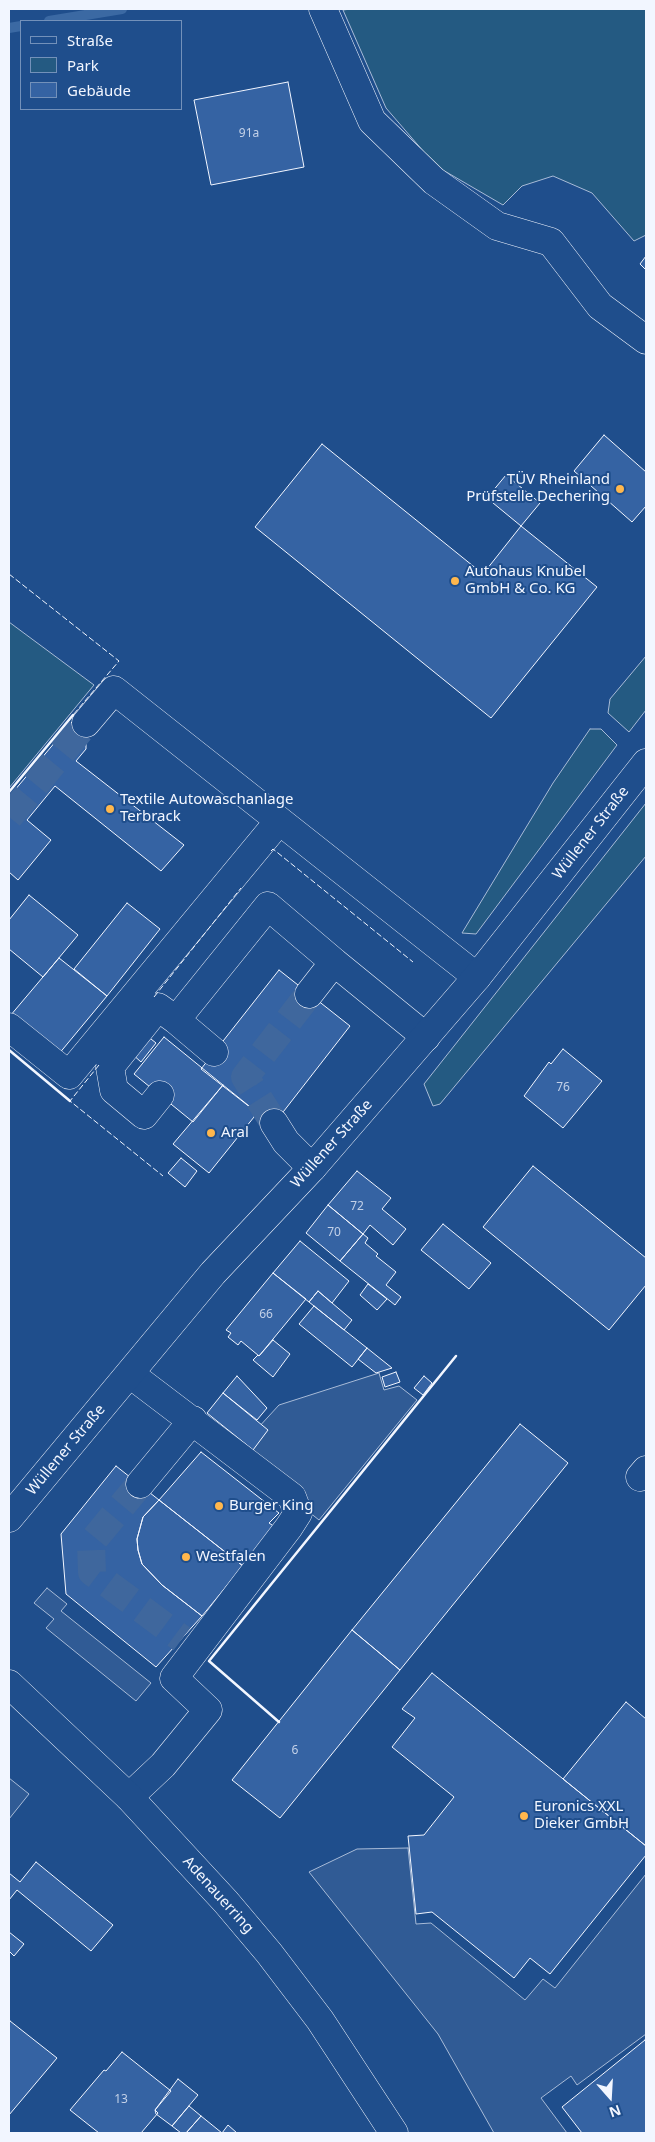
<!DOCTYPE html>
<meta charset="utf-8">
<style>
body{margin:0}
#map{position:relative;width:655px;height:2142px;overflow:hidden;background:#1f4e8c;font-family:"Noto Sans",sans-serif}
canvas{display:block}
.frame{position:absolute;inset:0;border:10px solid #f2f6ff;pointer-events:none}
.legend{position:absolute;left:20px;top:20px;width:162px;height:90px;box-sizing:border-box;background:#1f4e8c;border:1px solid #7391ba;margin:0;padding:6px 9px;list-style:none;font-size:15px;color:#f2f6ff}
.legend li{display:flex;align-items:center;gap:10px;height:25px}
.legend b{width:25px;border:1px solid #7391ba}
.north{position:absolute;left:585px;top:2072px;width:50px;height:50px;-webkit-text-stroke:4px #1f4e8c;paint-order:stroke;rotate:161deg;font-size:14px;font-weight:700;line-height:20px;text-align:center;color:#f2f6ff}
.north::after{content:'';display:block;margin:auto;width:18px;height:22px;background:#f2f6ff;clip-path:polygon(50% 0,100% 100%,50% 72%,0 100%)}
</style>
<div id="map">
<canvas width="655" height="2142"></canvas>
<div class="frame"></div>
<ul class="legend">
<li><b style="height:6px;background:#1f4e8c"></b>Straße</li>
<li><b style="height:14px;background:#245a82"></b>Park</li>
<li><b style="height:14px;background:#3563a3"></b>Gebäude</li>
</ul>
<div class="north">N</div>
</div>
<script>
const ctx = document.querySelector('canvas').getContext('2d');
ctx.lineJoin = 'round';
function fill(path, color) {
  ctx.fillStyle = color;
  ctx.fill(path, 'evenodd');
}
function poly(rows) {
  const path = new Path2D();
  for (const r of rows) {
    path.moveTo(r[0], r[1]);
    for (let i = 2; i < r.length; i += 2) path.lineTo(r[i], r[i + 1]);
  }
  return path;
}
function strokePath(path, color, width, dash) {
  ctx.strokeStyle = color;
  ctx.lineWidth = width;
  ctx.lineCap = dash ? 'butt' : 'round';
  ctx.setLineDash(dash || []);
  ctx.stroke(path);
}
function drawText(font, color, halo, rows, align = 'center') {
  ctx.font = font + ' "Noto Sans",sans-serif';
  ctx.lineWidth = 4;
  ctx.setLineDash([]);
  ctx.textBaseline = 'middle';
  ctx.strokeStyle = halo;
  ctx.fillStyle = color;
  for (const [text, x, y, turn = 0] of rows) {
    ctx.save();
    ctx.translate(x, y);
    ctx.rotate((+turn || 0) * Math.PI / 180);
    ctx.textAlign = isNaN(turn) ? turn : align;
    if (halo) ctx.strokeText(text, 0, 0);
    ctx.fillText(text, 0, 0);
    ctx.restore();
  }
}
const green = poly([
 [351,9,646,9,646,235,634,241,592,193,553,176,522,186,503,205,436,166,386,108,343,10,351,9],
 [9,622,94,685,9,788,9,622],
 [646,656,646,710,629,732,608,713,610,699,646,656],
 [590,729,601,729,617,745,476,934,462,933,553,783,590,729],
 [646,803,646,856,440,1104,433,1106,424,1084,646,803]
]);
const parking = poly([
 [379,1373,384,1390,399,1386,417,1400,319,1520,235,1453,279,1405,379,1373],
 [47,1588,67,1604,61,1611,151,1683,136,1701,46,1628,54,1619,34,1603,47,1588],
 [9,1778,29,1794,9,1819,9,1778],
 [408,1848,416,1924,431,1923,525,2000,543,1979,555,1988,646,1874,646,2034,577,2085,571,2076,541,2098,567,2133,494,2133,438,2034,309,1872,357,1849,408,1848]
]);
const stream = poly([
 [49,21,122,9],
 [9,28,21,26]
]);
const building = poly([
 [288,82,304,167,211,185,194,100,288,82],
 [646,256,646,270,640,264,646,256],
 [604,435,646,472,646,506,632,522,574,471,604,435],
 [322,444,483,574,521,526,597,587,491,718,255,527,322,444],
 [506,475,540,503,521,526,487,498,506,475],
 [77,716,86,723,86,749,76,761,184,845,161,871,55,786,27,820,51,840,18,880,9,872,9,797,77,716],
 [29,895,78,935,43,977,9,949,9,920,29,895],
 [127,903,160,929,107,996,74,969,127,903],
 [59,958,107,996,58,1055,10,1016,59,958],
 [279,970,350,1026,273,1125,201,1069,279,970],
 [146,1035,156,1043,141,1062,131,1053,146,1035],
 [164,1037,223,1085,193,1122,134,1074,164,1037],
 [563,1049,602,1081,563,1128,524,1096,549,1062,551,1064,563,1049],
 [223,1085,254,1110,254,1117,209,1173,173,1144,223,1085],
 [181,1158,197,1171,185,1187,168,1173,181,1158],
 [533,1166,646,1258,646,1285,609,1330,483,1227,533,1166],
 [357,1171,391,1198,382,1209,406,1229,393,1245,370,1225,363,1234,328,1205,357,1171],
 [328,1205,363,1234,340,1261,306,1233,328,1205],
 [443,1224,491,1263,469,1289,421,1250,443,1224],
 [363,1234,368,1238,365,1243,378,1254,376,1256,396,1272,386,1285,401,1297,395,1305,340,1261,363,1234],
 [300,1241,349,1281,332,1303,318,1291,309,1302,273,1273,300,1241],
 [273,1273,306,1299,259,1356,241,1341,238,1345,228,1337,231,1333,226,1330,273,1273],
 [368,1284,387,1299,377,1310,360,1295,368,1284],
 [318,1291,352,1320,344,1330,309,1302,318,1291],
 [314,1306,367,1348,352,1367,299,1324,314,1306],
 [273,1340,290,1354,273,1377,253,1360,258,1355,259,1356,273,1340],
 [367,1348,392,1368,376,1373,358,1359,367,1348],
 [396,1372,400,1382,385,1387,382,1377,396,1372],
 [237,1376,267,1408,257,1420,223,1393,237,1376],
 [424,1376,432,1383,423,1395,414,1388,424,1376],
 [223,1393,268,1430,253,1450,207,1413,223,1393],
 [520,1424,568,1463,400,1670,352,1630,520,1424],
 [201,1452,279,1513,269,1523,275,1527,243,1566,159,1500,201,1452],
 [116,1466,159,1500,143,1517,137,1539,138,1550,142,1564,162,1585,202,1616,156,1667,66,1594,61,1534,116,1466],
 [159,1500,243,1566,202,1616,162,1585,142,1564,138,1550,137,1539,143,1517,159,1500],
 [352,1630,400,1670,280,1818,232,1780,352,1630],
 [432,1673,646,1846,646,1855,550,1974,530,1958,514,1978,432,1912,416,1914,408,1836,424,1835,454,1797,392,1747,415,1718,402,1709,432,1673],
 [626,1702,646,1719,646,1846,563,1779,626,1702],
 [36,1862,113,1925,91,1951,17,1890,9,1900,9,1873,20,1882,36,1862],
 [9,1932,24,1944,14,1956,9,1951,9,1932],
 [10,2021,57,2058,9,2115,9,2023,10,2021],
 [645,2040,646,2041,646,2133,582,2133,562,2107,645,2040],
 [122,2052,171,2091,155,2110,158,2113,141,2133,99,2133,70,2110,104,2070,106,2071,122,2052],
 [178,2079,198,2095,172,2126,156,2114,155,2110,178,2079],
 [189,2106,201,2116,186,2133,181,2133,172,2126,189,2106],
 [201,2116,222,2133,228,2125,237,2133,186,2133,201,2116]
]);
const minorTunnel = poly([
 [9,817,86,723],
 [274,1123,245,1077,309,994],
 [140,1484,91,1543,92,1572,182,1639]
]);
const minor = poly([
 [323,9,372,121,434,181,497,226,551,242,600,306,646,340],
 [86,723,114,690,477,977],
 [309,994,334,962,426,1037],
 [9,1027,69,1075,279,821],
 [214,1052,176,1020,268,906,334,962],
 [160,1095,144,1115,114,1090,110,1067,158,1007,176,1020],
 [274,1123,286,1142,312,1168],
 [640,1477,646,1470],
 [140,1484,193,1420],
 [129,1797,163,1765,208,1710,174,1678,289,1527,298,1513,292,1497,130,1374]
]);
const major = poly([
 [9,1518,213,1273,312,1168,477,977,646,763],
 [9,1684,129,1797,226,1902,269,1953,320,2020,394,2133]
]);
const fence = poly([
 [9,574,119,661,73,715],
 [271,851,273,849,413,962],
 [154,997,241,888],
 [99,1065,70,1101,163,1176]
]);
const wall = poly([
 [9,792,73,715],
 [9,1050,70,1101],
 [279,1722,209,1661,456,1356]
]);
const markers = [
 [620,489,5,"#ffb74d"],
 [455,581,5,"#ffb74d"],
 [110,809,5,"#ffb74d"],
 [211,1133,5,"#ffb74d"],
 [219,1506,5,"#ffb74d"],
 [186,1557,5,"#ffb74d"],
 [524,1816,5,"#ffb74d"]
];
const numberNames = [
 ["91a",249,134],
 ["76",563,1088],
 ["72",357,1207],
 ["70",334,1233],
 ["66",266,1315],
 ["6",295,1751],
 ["13",121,2100]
];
const poiNames = [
 ["TÜV Rheinland",610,480,"right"],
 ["Prüfstelle Dechering",610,497,"right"],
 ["Autohaus Knubel",465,572],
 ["GmbH & Co. KG",465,589],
 ["Textile Autowaschanlage",120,800],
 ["Terbrack",120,817],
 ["Aral",221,1133],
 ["Burger King",229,1506],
 ["Westfalen",196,1557],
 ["Euronics XXL",534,1807],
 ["Dieker GmbH",534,1824]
];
const streetNames = [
 ["Wüllener Straße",591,833,-52],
 ["Wüllener Straße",332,1144,-48],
 ["Wüllener Straße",66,1450,-50],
 ["Adenauerring",218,1895,48]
];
fill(green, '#245a82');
strokePath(green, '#a8bbd7', 1);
fill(parking, '#305b95');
strokePath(parking, '#a8bbd7', 1);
strokePath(stream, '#3b69a3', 10);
fill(building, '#3563a3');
strokePath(building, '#f2f6ff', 1);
strokePath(minorTunnel, '#3f679d', 28, [28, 14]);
strokePath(minor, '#f2f6ff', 29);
strokePath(major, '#f2f6ff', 29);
strokePath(minor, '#1f4e8c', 28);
strokePath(major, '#1f4e8c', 28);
strokePath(fence, '#f2f6ff', 1, [6, 2.5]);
strokePath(wall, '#f2f6ff', 2.5);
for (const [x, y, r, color] of markers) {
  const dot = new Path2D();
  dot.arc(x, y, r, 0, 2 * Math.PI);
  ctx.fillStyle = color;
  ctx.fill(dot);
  strokePath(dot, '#1f4e8c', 2);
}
drawText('12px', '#c3d1e8', null, numberNames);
drawText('15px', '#f2f6ff', '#1f4e8c', poiNames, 'left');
drawText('15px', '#f2f6ff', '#1f4e8c', streetNames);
</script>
